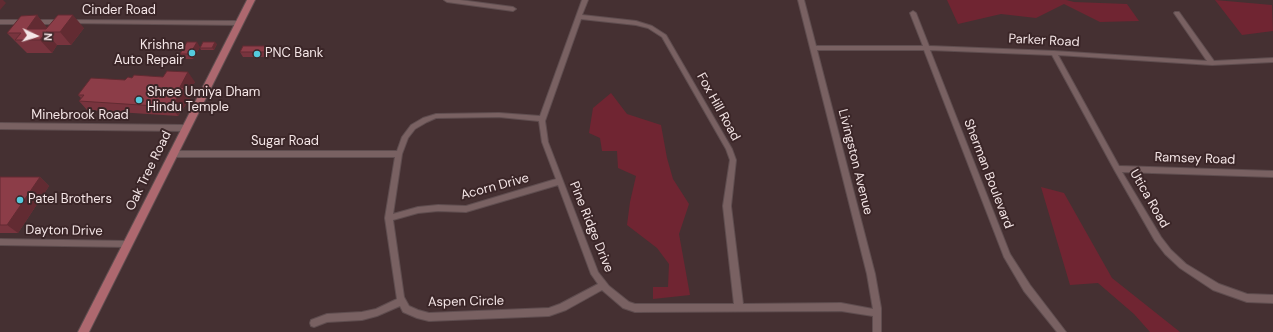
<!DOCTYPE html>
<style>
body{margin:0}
#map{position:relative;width:1273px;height:332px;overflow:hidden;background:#453032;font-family:"DM Sans",sans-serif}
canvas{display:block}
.north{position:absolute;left:16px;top:16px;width:40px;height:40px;-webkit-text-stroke:3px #3b2628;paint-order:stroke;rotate:94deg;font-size:11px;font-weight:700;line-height:16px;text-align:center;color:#f4e5e6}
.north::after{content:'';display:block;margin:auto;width:14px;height:18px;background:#f4e5e6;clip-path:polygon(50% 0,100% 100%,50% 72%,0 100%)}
</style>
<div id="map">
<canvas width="1273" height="332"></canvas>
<div class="north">N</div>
</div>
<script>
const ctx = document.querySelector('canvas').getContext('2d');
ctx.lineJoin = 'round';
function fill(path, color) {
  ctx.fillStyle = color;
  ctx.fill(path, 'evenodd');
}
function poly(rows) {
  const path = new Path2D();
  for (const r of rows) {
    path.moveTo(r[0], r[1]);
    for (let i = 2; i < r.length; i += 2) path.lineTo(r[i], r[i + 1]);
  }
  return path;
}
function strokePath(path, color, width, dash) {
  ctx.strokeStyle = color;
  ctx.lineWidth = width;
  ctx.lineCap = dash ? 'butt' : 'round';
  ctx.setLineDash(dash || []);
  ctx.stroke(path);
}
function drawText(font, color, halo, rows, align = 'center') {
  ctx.font = font + ' "DM Sans",sans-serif';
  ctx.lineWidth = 4;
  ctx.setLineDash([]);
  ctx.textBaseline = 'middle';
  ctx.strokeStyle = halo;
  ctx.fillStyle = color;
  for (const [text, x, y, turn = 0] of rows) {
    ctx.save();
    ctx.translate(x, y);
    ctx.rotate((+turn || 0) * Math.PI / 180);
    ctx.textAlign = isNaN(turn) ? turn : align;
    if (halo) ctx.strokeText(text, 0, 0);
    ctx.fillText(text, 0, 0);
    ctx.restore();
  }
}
const green = poly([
 [947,0,1066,0,1074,2,1127,4,1139,21,1100,22,1064,4,1036,18,1001,14,958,24],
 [1215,0,1272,5,1273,31,1242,35],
 [611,93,627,114,661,125,667,158,673,179,689,204,679,234,690,295,653,299,653,287,668,287,669,264,657,248,627,225,630,202,636,176,618,168,617,151,602,151,600,138,589,133,593,108],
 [1041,187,1064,193,1112,278,1180,332,1150,332,1134,314,1098,283,1070,285]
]);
const minor = poly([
 [444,0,460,0,513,7,516,9,513,11,447,2,444,0],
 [582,0,588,0,582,15,636,21,652,26,666,35,732,149,736,160,731,206,743,304,841,303,873,309,867,274,798,0,804,0,816,46,923,46,910,13,913,11,916,13,929,46,1054,51,1207,61,1174,13,1175,12,1179,12,1214,61,1273,58,1273,62,1212,65,1058,55,1119,166,1273,171,1273,177,1122,172,1161,237,1171,250,1186,264,1219,284,1247,294,1273,295,1273,303,1247,302,1213,290,1180,268,1165,254,1155,241,1115,171,1052,55,930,50,1010,254,1030,285,1066,332,1057,332,1024,291,1004,257,924,50,817,50,875,274,881,308,881,332,873,332,873,316,841,311,635,312,623,308,602,290,566,310,549,316,429,321,417,318,403,312,400,306,377,316,362,320,327,322,314,327,311,326,310,323,311,320,327,314,362,312,376,309,397,299,385,218,395,157,172,157,170,156,169,154,170,152,172,151,397,151,402,137,411,125,423,118,436,114,499,113,540,116,582,0],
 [581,19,636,25,648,28,662,37,726,149,730,160,723,206,734,304,635,304,629,302,609,286,598,272,548,142,545,121,581,19],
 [499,117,539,121,542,142,556,179,466,206,438,205,418,207,393,214,402,154,408,138,415,129,427,122,436,118,499,117],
 [558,185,591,274,598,284,560,304,549,308,429,313,418,310,409,306,404,297,393,220,418,213,438,211,466,212,558,185],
 [0,20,60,20,63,22,60,24,0,24,0,20],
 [71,20,238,21,241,23,238,25,69,23,68,22,71,20],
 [0,123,185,125,188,128,185,131,0,129,0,123],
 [0,239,127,241,130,242,131,244,130,246,127,247,0,245,0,239]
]);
const major = poly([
 [247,0,255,0,89,332,78,332,247,0]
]);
const wall = poly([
 [37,15,47,28,84,28,71,45,57,45,52,53,27,53,7,33],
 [217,44,214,50,201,50,200,48],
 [200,47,193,59,183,59,180,54],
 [272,51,269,57,243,57,240,52],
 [125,80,195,82,188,93,191,97,178,116,87,110,79,101,81,98,78,95],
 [0,177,40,177,49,186,18,233,0,233]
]);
const shadedWall = poly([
 [0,0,3,0,6,3,0,10],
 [37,15,48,29,40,40,27,29],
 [73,15,84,28,71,45,60,32],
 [46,32,57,45,52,53,40,40],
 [197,42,200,47,193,59,190,54],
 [215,42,217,44,214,50,212,48],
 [269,46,272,51,269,57,266,52],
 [188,72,195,82,188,93,191,97,178,116,171,107,180,87],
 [40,177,49,186,18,233,7,225]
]);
const building = poly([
 [37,15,27,29,46,29,58,15,73,15,60,32,46,32,40,40,15,40,21,33,7,33,21,16,37,15],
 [187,42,197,42,190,54,180,54,187,42],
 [203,42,215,42,212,48,200,48,203,42],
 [243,46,269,46,266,52,240,52,243,46],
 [167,71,188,72,180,87,184,88,171,107,79,101,84,95,78,95,91,78,125,80,128,77,132,78,134,75,163,77,167,71],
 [0,177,40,177,7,225,0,225,0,177]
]);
const markers = [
 [192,53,4,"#54cadd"],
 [257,54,4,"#54cadd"],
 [139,100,4,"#54cadd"],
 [20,200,4,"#54cadd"]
];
const streetNames = [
 ["Cinder Road",119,11],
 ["Parker Road",1044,41,3],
 ["Fox Hill Road",718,107,61],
 ["Minebrook Road",80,116],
 ["Sugar Road",285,142],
 ["Ramsey Road",1195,159,2],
 ["Livingston Avenue",855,162,76],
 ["Oak Tree Road",149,171,-64],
 ["Sherman Boulevard",988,174,69],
 ["Acorn Drive",495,187,-15],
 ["Utica Road",1149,199,60],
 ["Pine Ridge Drive",591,227,68],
 ["Dayton Drive",64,231,1],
 ["Aspen Circle",466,302,-1]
];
const poiNames = [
 ["Krishna",184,46,"right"],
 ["Auto Repair",184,61,"right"],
 ["PNC Bank",265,54],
 ["Shree Umiya Dham",147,93],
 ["Hindu Temple",147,108],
 ["Patel Brothers",28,200]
];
fill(green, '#702532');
strokePath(minor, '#5f4d4f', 2);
strokePath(major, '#5f4d4f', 2);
fill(minor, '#796162');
fill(major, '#ad686f');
fill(wall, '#78343e');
fill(shadedWall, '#622b32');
fill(building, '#8c3d48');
strokePath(building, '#622b32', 1);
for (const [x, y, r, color] of markers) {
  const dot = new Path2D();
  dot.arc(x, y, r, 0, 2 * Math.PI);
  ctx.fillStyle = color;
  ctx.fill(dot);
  strokePath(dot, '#3b2628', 1.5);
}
drawText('13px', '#f4e5e6', '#3b2628', streetNames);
drawText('13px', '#f4e5e6', '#3b2628', poiNames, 'left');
</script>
